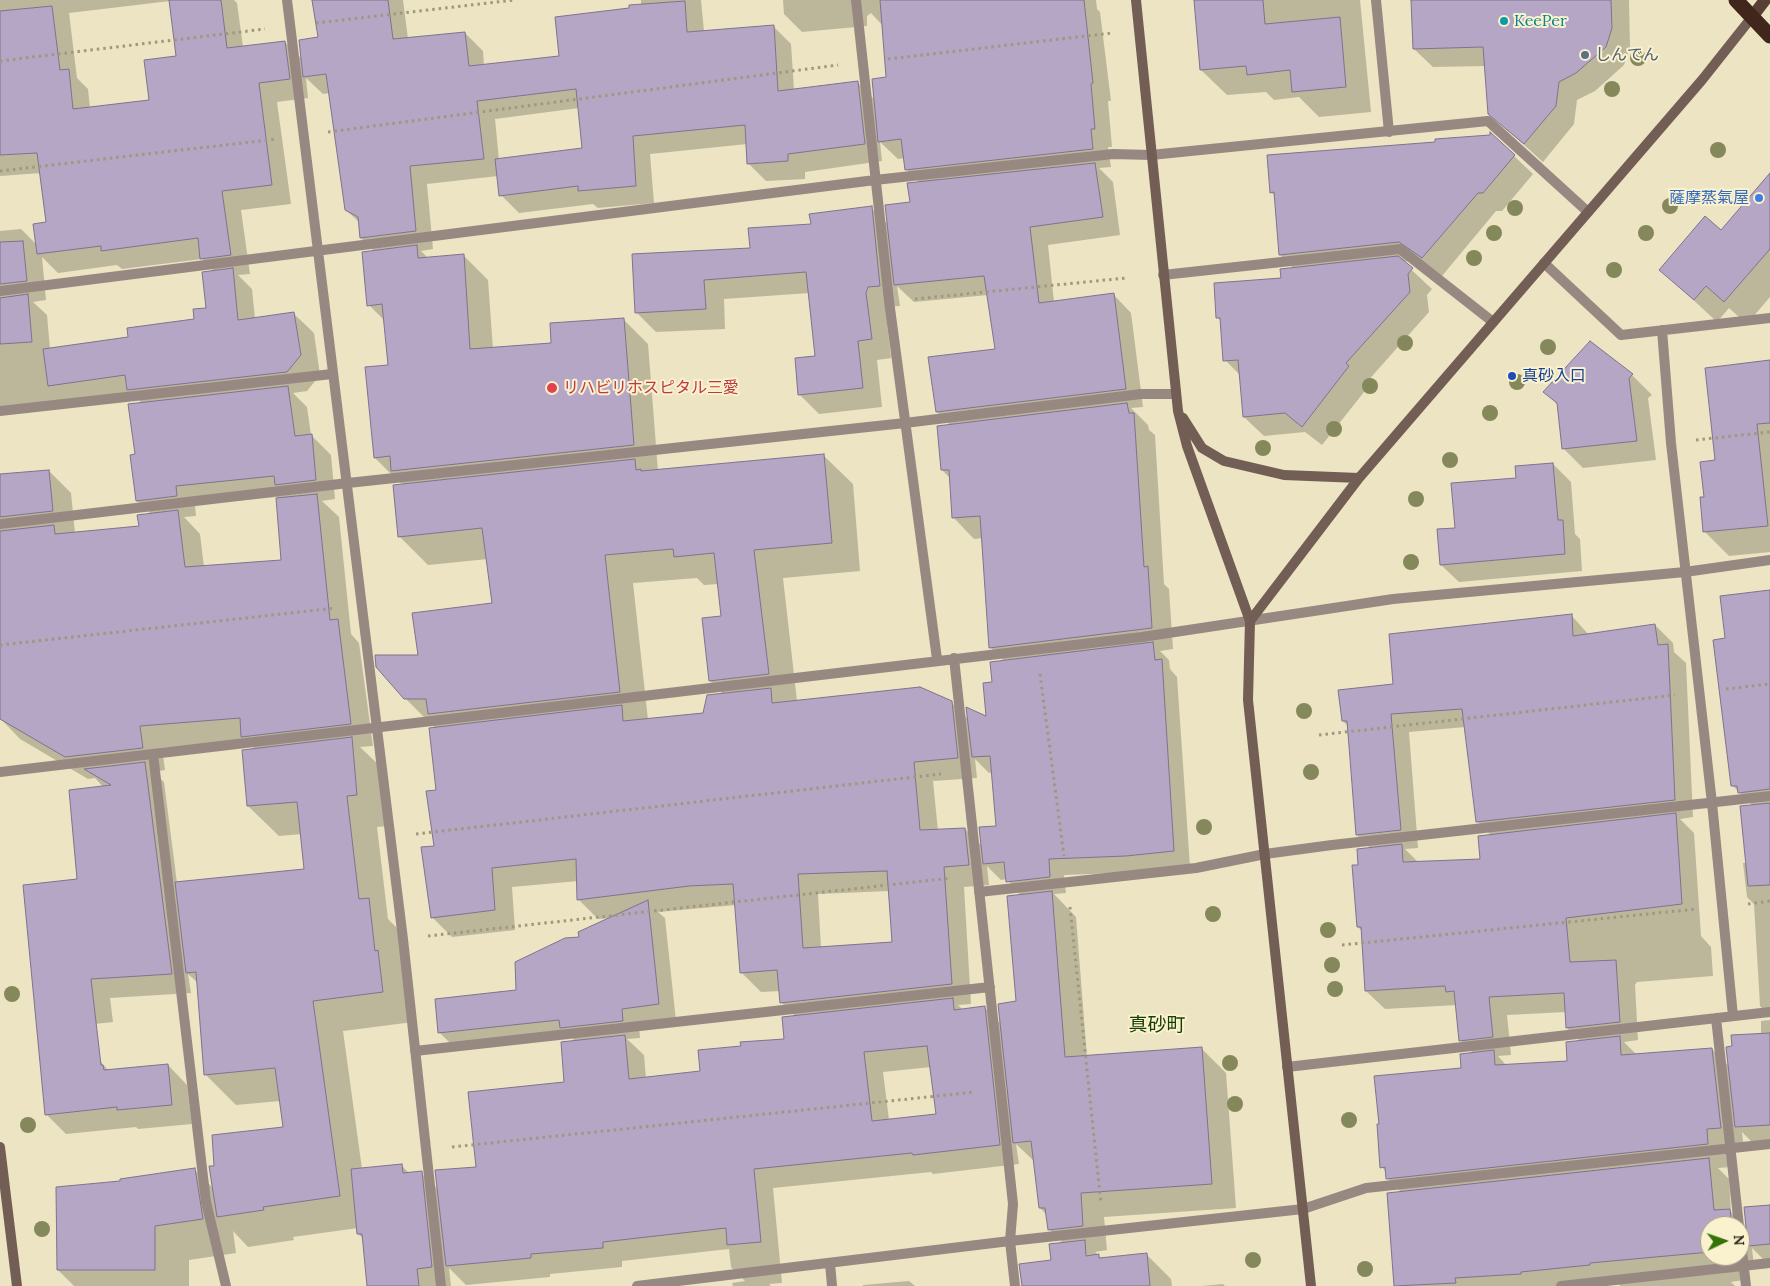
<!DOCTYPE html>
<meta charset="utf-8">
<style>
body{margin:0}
#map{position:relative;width:1770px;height:1286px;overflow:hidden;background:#ece4c2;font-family:Lora,serif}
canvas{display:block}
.north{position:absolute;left:1700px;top:1216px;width:50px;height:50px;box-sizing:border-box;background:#faf1cf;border:1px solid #a7a087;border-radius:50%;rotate:87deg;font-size:14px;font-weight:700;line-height:20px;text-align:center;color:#2b271b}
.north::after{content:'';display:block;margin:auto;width:18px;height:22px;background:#357308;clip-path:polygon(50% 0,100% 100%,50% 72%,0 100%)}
</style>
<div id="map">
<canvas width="1770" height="1286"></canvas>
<div class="north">N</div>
</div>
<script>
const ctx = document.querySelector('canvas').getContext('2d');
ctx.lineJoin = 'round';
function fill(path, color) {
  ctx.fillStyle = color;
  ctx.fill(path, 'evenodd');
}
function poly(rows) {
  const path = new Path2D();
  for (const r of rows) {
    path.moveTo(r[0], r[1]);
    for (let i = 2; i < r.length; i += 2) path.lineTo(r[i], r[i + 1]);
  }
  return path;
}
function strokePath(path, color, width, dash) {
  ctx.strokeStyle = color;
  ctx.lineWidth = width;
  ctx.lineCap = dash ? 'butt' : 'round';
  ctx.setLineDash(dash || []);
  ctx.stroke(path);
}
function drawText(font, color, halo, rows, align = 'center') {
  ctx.font = font + ' Lora,"Noto Sans JP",serif';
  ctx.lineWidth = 4;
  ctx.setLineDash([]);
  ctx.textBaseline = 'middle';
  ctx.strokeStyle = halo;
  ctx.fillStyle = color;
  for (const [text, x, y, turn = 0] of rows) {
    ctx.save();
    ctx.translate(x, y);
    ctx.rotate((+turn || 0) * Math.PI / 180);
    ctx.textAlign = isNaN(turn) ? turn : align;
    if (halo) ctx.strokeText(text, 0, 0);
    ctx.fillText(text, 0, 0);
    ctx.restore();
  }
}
const shadow = poly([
 [0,0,234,0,237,3,243,47,285,42,303,60,319,39,313,0,403,0,408,39,465,33,483,51,484,66,560,57,630,9,641,5,641,0,701,0,704,32,773,26,791,44,794,90,857,82,875,100,888,78,883,26,871,13,867,16,867,26,802,32,784,14,783,0,1096,0,1097,9,1100,12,1111,101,1108,101,1112,147,1108,147,1111,167,1099,168,1113,182,1120,235,1048,245,1054,302,1113,294,1131,313,1143,407,1131,408,1148,425,1149,430,1155,435,1164,584,1169,589,1173,649,1160,651,1169,660,1170,669,1177,677,1190,867,1143,872,1064,875,1066,893,1054,894,1076,917,1087,1057,1201,1048,1226,1073,1236,1208,1104,1217,1107,1250,1095,1252,1102,1259,1147,1255,1171,1279,1172,1286,1056,1286,1063,1243,1049,1229,1047,1215,1040,1208,1035,1162,1016,1144,1019,1164,933,1174,931,1172,773,1188,782,1283,769,1284,771,1286,733,1286,732,1283,745,1281,731,1267,729,1249,622,1261,622,1267,550,1274,550,1277,466,1285,449,1268,451,1286,376,1286,364,1239,358,1234,358,1228,293,1237,294,1240,248,1247,233,1231,236,1253,189,1260,189,1286,74,1286,58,1270,121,1182,195,1170,213,1188,216,1167,284,1128,280,1101,236,1105,205,1074,198,983,188,974,191,993,110,998,113,1022,56,1028,79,880,104,788,95,778,88,779,20,739,0,718,0,475,49,471,71,493,75,533,140,527,151,514,137,501,136,455,142,403,134,396,0,412,0,231,21,229,37,245,47,223,41,173,0,176],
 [170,1,177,57,150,101,90,108,88,89,77,78,69,13],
 [306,78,323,94,330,93,346,210,360,223,361,238,375,252,369,305,385,321,389,366,375,458,400,483,407,485,399,536,428,565,488,559,494,604,419,656,405,698,436,729,437,791,432,917,452,937,515,930,512,887,578,881,579,900,598,919,611,918,580,938,517,991,436,1000,440,1033,457,1050,571,1037,575,1041,565,1084,477,1168,439,1190,421,1173,410,1174,401,1165,362,1169,343,1031,413,1022,399,930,388,919,377,827,388,826,383,769,360,747,373,746,359,643,351,634,339,517,322,501,335,499,331,455,311,435,307,407,293,393,307,391,320,375,314,333,294,314,255,319,252,289,238,275,250,274,241,210,291,204,277,102,308,98],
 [579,108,583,149,499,160,495,119],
 [880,142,898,159,905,158,906,169,920,183,911,203,889,225,871,208,812,225,751,249,636,312,656,332,725,329,724,299,809,293,817,357,799,394,819,414,882,407,877,360,891,358,886,313,887,307,900,306,897,286,914,302,988,295,996,350,937,412,951,426,942,470,951,479,953,517,974,539,983,538,991,648,1004,661,993,683,987,718,969,720,951,702,797,701,783,578,860,571,853,484,824,456,658,471,648,344,623,319,553,344,493,349,488,280,463,255,428,258,421,251,433,249,427,184,498,176,501,195,519,213,593,204,598,208,654,203,650,154,747,144,748,163,766,181,805,179,805,172,882,161],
 [42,257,58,273,117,265,122,269,202,259,215,272,207,309,195,320,130,338,50,349,47,315,33,302,46,300],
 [277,497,283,561,204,567,200,534,184,517,196,516,195,505],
 [697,578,704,585,718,584,722,618,710,681,724,695,704,714,648,720,633,583],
 [247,741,256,750,248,806,279,836,302,834,305,870,177,883,164,782,153,772,165,770,162,748],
 [975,759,989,773,993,772,997,827,983,847,965,829,938,831,933,781,977,778],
 [987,866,1001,880,1007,879,1021,896,1017,1002,1002,1025,984,1007,963,1010,958,1005,971,1004,964,887,989,885],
 [889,891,893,943,821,948,818,894],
 [736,905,741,972,761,992,780,991,782,1003,796,1017,785,1040,742,1047,702,1072,646,1078,644,1055,627,1039,640,1038,639,1026,676,1021,665,918,658,912],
 [931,1067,937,1115,889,1120,883,1072],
 [1195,0,1360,0,1371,112,1319,117,1299,97,1274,100,1266,92,1227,95,1201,70],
 [1412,0,1629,0,1630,47,1624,65,1595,91,1577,100,1574,124,1543,162,1490,114,1486,66,1433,67,1414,49],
 [1514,156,1533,174,1502,211,1496,211,1442,276,1419,260,1403,262,1432,289,1427,295,1429,312,1365,384,1368,387,1322,445,1305,432,1264,436,1244,417,1241,376,1225,360,1221,321,1218,318,1282,280,1294,269,1280,255,1275,196,1271,192],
 [1770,175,1770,297,1747,324,1729,308,1717,322,1660,269,1721,232],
 [1770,361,1770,552,1729,556,1705,532,1705,498,1717,461],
 [1632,375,1652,395,1648,398,1656,460,1583,468,1564,449,1559,406,1545,392],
 [1553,464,1571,482,1575,534,1580,539,1582,571,1459,582,1441,565,1456,529,1517,479],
 [1770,591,1770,1016,1760,1006,1754,904,1747,897,1743,863,1747,863,1753,806,1733,786,1727,639],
 [1571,615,1589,635,1655,625,1673,643,1674,652,1686,663,1693,817,1680,819,1694,833,1701,936,1711,947,1713,976,1637,982,1635,985,1638,1040,1624,1042,1637,1055,1712,1049,1730,1067,1733,1047,1761,1035,1761,1021,1770,1020,1770,1145,1756,1146,1742,1132,1744,1151,1729,1152,1731,1167,1718,1168,1729,1179,1731,1212,1748,1228,1770,1206,1770,1266,1752,1248,1754,1267,1742,1268,1743,1280,1731,1282,1735,1286,1621,1286,1618,1284,1594,1286,1397,1286,1388,1194,1401,1192,1387,1178,1386,1172,1382,1167,1474,1054,1460,1040,1457,1005,1385,1009,1366,991,1362,931,1358,927,1360,866,1371,849,1357,835,1348,726,1343,721,1394,685],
 [1465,727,1477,821,1491,835,1481,860,1418,862,1405,849,1418,848,1409,732],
 [1566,1012,1567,1028,1581,1042,1569,1062,1507,1066,1498,1056,1511,1055,1507,1015],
 [1710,1226,1740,1226,1740,1256,1710,1256],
 [100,1061,109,1071,168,1065,187,1085,192,1124,138,1129,136,1127,66,1134,46,1114],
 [909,1281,915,1286,863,1286,863,1285],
 [1223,1284,1225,1286,1202,1286]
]);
const building = poly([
 [169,0,221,0,227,48,285,41,290,79,259,83,272,185,222,191,231,255,200,259,198,238,101,251,101,246,37,254,33,224,46,222,37,153,0,155,0,11,52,6,60,70,69,69,73,109,149,100,144,60,176,56,169,0],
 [312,0,388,0,393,39,465,32,469,66,559,56,555,17,629,8,629,5,685,1,687,32,774,25,778,91,858,81,865,144,788,154,788,161,747,164,745,125,633,136,636,186,578,191,578,186,499,196,495,159,582,148,576,89,477,101,484,159,410,166,416,231,360,238,358,217,345,210,326,74,303,77,299,40,318,37,312,0],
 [880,0,1084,0,1093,83,1091,84,1095,129,1091,129,1093,149,905,170,901,139,878,142,872,79,886,77,880,0],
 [1194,0,1263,0,1265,24,1340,17,1346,87,1292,92,1290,70,1247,75,1246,66,1200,70,1194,0],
 [1411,0,1611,0,1612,28,1606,47,1576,73,1559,82,1556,106,1524,144,1488,114,1483,47,1413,49,1411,0],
 [1490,132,1515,155,1483,193,1478,193,1422,258,1399,242,1279,255,1274,192,1270,193,1267,155,1435,142,1435,139,1490,135,1490,132],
 [1095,163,1103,217,1030,227,1039,303,1114,293,1126,389,936,412,928,357,995,349,984,276,894,285,885,205,910,202,907,183,1095,163],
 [1770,173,1770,249,1724,302,1706,286,1694,300,1659,270,1705,216,1721,230,1770,173],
 [872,206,880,286,868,287,866,293,872,339,858,341,863,388,798,395,795,358,815,356,806,272,704,280,706,309,635,313,632,254,750,248,748,228,811,224,809,214,872,206],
 [23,241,27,281,0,284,0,242,23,241],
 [417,245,418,258,464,254,470,349,551,343,550,323,624,318,634,445,391,471,390,456,374,458,365,367,388,365,382,304,367,306,362,252,417,245],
 [1398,256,1413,268,1408,274,1410,292,1346,363,1349,366,1302,427,1285,413,1243,417,1238,360,1223,361,1220,318,1216,318,1214,283,1281,278,1280,269,1398,256],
 [233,268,238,320,294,312,301,355,287,372,127,390,125,375,48,386,43,349,128,337,127,328,194,319,193,309,206,308,202,272,233,268],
 [28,294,32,342,0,344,0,298,28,294],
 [1590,341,1633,374,1629,378,1637,441,1562,449,1557,403,1543,392,1590,341],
 [1770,360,1770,423,1757,424,1768,526,1703,532,1700,497,1704,497,1700,462,1715,460,1705,368,1770,360],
 [288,386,295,436,312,434,316,480,275,485,274,476,176,486,177,496,136,501,130,455,135,454,128,404,288,386],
 [1127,403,1129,413,1134,413,1144,567,1148,566,1152,628,989,648,980,516,952,518,949,470,941,470,937,426,1127,403],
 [824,454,832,543,754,550,769,674,709,681,702,618,721,616,714,553,674,557,673,549,605,555,620,692,428,714,426,699,404,699,376,667,375,655,418,655,412,613,492,603,482,528,398,537,393,485,635,459,636,470,641,469,641,471,824,454],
 [1553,463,1558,520,1563,520,1565,554,1440,565,1437,529,1455,528,1451,483,1516,478,1515,466,1553,463],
 [49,470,53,511,0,517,0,474,49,470],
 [317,494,330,620,338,619,351,724,241,737,240,718,140,726,143,748,65,757,0,719,0,531,54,525,55,534,139,526,137,515,178,510,185,567,281,560,276,498,317,494],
 [1770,590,1770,789,1738,793,1737,786,1731,786,1713,640,1725,638,1720,596,1770,590],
 [1572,614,1573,636,1655,624,1658,645,1668,644,1675,800,1476,822,1462,709,1391,714,1401,830,1356,835,1347,721,1342,721,1338,690,1393,684,1389,634,1572,614],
 [1153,642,1155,660,1162,659,1174,851,1126,856,1049,859,1050,877,1006,882,1004,862,983,864,979,827,996,826,990,756,972,757,966,707,986,716,983,683,992,682,990,662,1153,642],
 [920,687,952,701,958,758,914,762,920,830,965,828,969,865,944,867,952,984,780,1003,777,970,740,973,733,884,689,886,577,900,576,859,492,868,495,910,431,918,421,847,434,846,426,791,436,790,429,728,622,705,623,721,703,713,707,695,771,688,772,703,920,687],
 [887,871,892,942,803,948,798,874,887,871],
 [352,737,357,795,347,796,359,899,369,898,375,951,378,950,383,992,313,1001,340,1196,263,1207,264,1210,217,1217,209,1166,214,1166,212,1135,283,1127,275,1068,204,1075,196,972,186,973,175,882,304,869,297,802,247,806,242,750,352,737],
 [145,762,172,974,91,979,101,1065,103,1065,104,1070,168,1064,172,1105,117,1110,117,1107,45,1115,23,885,77,879,69,790,111,785,84,769,145,762],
 [1770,803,1770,885,1748,886,1740,806,1770,803],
 [1676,813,1682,904,1566,918,1570,962,1616,960,1620,1022,1566,1028,1564,993,1489,997,1493,1037,1459,1041,1454,991,1446,992,1445,986,1365,991,1361,927,1357,927,1352,865,1358,865,1357,849,1402,844,1403,862,1480,859,1478,836,1676,813],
 [1052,891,1065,1057,1202,1047,1212,1184,1081,1193,1083,1226,1048,1230,1045,1208,1039,1208,1031,1141,1013,1143,998,1004,1016,1001,1007,896,1052,891],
 [648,900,659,1004,622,1009,623,1021,560,1028,559,1020,438,1033,435,999,516,990,515,962,565,938,579,937,578,932,648,900],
 [953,998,954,1010,985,1006,1000,1145,913,1155,912,1153,754,1169,761,1242,727,1245,726,1228,603,1242,603,1248,531,1254,531,1258,446,1266,435,1170,476,1167,468,1092,564,1082,561,1042,625,1035,629,1079,700,1071,698,1050,741,1046,740,1042,784,1039,782,1017,953,998],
 [927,1046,936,1114,872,1121,864,1052,927,1046],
 [1770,1033,1770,1125,1735,1127,1726,1047,1732,1046,1731,1035,1770,1033],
 [1620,1036,1621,1055,1712,1048,1721,1128,1707,1129,1708,1144,1386,1179,1385,1167,1380,1168,1377,1124,1379,1124,1374,1076,1461,1068,1460,1054,1494,1050,1495,1065,1567,1061,1566,1042,1620,1036],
 [1709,1158,1714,1210,1730,1209,1732,1226,1710,1226,1710,1252,1590,1263,1590,1265,1521,1272,1521,1274,1455,1278,1456,1283,1394,1286,1387,1193,1709,1158],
 [402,1164,403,1173,422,1171,432,1267,417,1269,419,1286,367,1286,362,1234,357,1234,351,1169,402,1164],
 [195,1168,203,1219,155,1226,155,1270,57,1270,56,1187,120,1181,120,1179,195,1168],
 [1770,1205,1770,1244,1748,1246,1744,1207,1770,1205],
 [1085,1240,1086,1256,1099,1254,1099,1258,1147,1253,1150,1286,1022,1286,1019,1264,1051,1260,1049,1244,1085,1240]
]);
const path = poly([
 [316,23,514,0],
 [888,59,1113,33],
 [0,61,265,29],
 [328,132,838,65],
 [0,171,277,139],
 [915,299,1126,278],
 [1696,440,1770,432],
 [0,645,336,608],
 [1040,674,1064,856],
 [1726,689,1770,684],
 [1319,735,1675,695],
 [416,834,941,774],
 [1748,904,1770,901],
 [1070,907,1101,1204],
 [428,936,951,878],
 [1342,945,1697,909],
 [452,1147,975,1092]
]);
const lane = poly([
 [0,411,332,374]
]);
const street = poly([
 [287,0,403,939,441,1286],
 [856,0,889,301,937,659],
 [1376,0,1389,132],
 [1544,263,1621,335,1770,318],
 [1163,275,1400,249,1493,322],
 [0,291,875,180,1113,154,1151,155,1488,121,1588,212],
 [1662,330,1671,443,1712,803,1733,1016],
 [0,524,348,483,905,423,1141,394,1176,394],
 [954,658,1013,1204,1010,1241,1015,1286],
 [153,754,206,1202,226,1286],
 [0,772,1142,637,1393,599,1685,572,1770,560],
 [979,892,1196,868,1265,854,1332,845,1770,796],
 [1716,1018,1739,1226],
 [415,1051,990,987],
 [1287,1067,1770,1012],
 [1740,1233,1746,1286],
 [830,1263,832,1286],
 [637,1286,1010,1241,1303,1209,1366,1188,1770,1144],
 [1561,1286,1770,1263]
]);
const secondary = poly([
 [1136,0,1178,411,1187,446,1250,621,1248,700,1311,1286],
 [1183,418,1202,448,1224,461,1284,475,1359,478],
 [1250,621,1359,478,1702,80,1752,17],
 [0,1147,17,1286]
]);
const primary = poly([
 [1752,17,1765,0]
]);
const highway = poly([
 [1736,0,1770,36]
]);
const trees = [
 [1638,58],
 [1612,89],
 [1718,150],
 [1670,206],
 [1515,208],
 [1494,233],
 [1646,233],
 [1474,258],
 [1614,270],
 [1405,343],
 [1548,347],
 [1517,382],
 [1370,386],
 [1490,413],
 [1334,429],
 [1263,448],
 [1450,460],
 [1416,499],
 [1411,562],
 [1304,711],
 [1311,772],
 [1204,827],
 [1213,914],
 [1328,930],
 [1332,965],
 [1335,989],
 [12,994],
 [1230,1063],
 [1235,1104],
 [1349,1120],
 [28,1125],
 [42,1229],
 [1253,1260],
 [1365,1269]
];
const markers = [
 [1504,21,5,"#0f9aa8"],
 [1585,55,5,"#5c6f8a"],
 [1759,198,5,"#3f7fe0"],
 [1512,376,5,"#1a4fb4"],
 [552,388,6,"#e0444e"]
];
const cultureNames = [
 ["KeePer",1514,21]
];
const serviceNames = [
 ["しんでん",1595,55]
];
const shopNames = [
 ["薩摩蒸氣屋",1749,198]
];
const transitNames = [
 ["真砂入口",1522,376]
];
const healthNames = [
 ["リハビリホスピタル三愛",563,388]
];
const quarterNames = [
 ["真砂町",1157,1026]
];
fill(shadow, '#0003');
fill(building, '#b4a6c4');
strokePath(building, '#7f728e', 1);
strokePath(path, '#9f987f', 3, [2.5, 4]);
strokePath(lane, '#978882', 10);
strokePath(street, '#978882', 10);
strokePath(secondary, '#725e55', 10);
strokePath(primary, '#584035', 12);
strokePath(highway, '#41271b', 15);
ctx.fillStyle = '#84885a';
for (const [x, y] of trees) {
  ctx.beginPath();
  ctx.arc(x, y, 8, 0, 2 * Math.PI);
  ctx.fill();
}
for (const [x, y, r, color] of markers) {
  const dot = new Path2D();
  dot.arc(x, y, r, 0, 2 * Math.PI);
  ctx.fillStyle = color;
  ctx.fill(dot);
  strokePath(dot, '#faf1cf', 2);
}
drawText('16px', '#0d838f', '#faf1cf', cultureNames, 'left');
drawText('16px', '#4e5e75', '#faf1cf', serviceNames, 'left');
drawText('16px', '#366cbe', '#faf1cf', shopNames, 'right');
drawText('16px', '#164399', '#faf1cf', transitNames, 'left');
drawText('16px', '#be3a42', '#faf1cf', healthNames, 'left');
drawText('19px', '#173d00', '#faf1cf', quarterNames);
</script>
